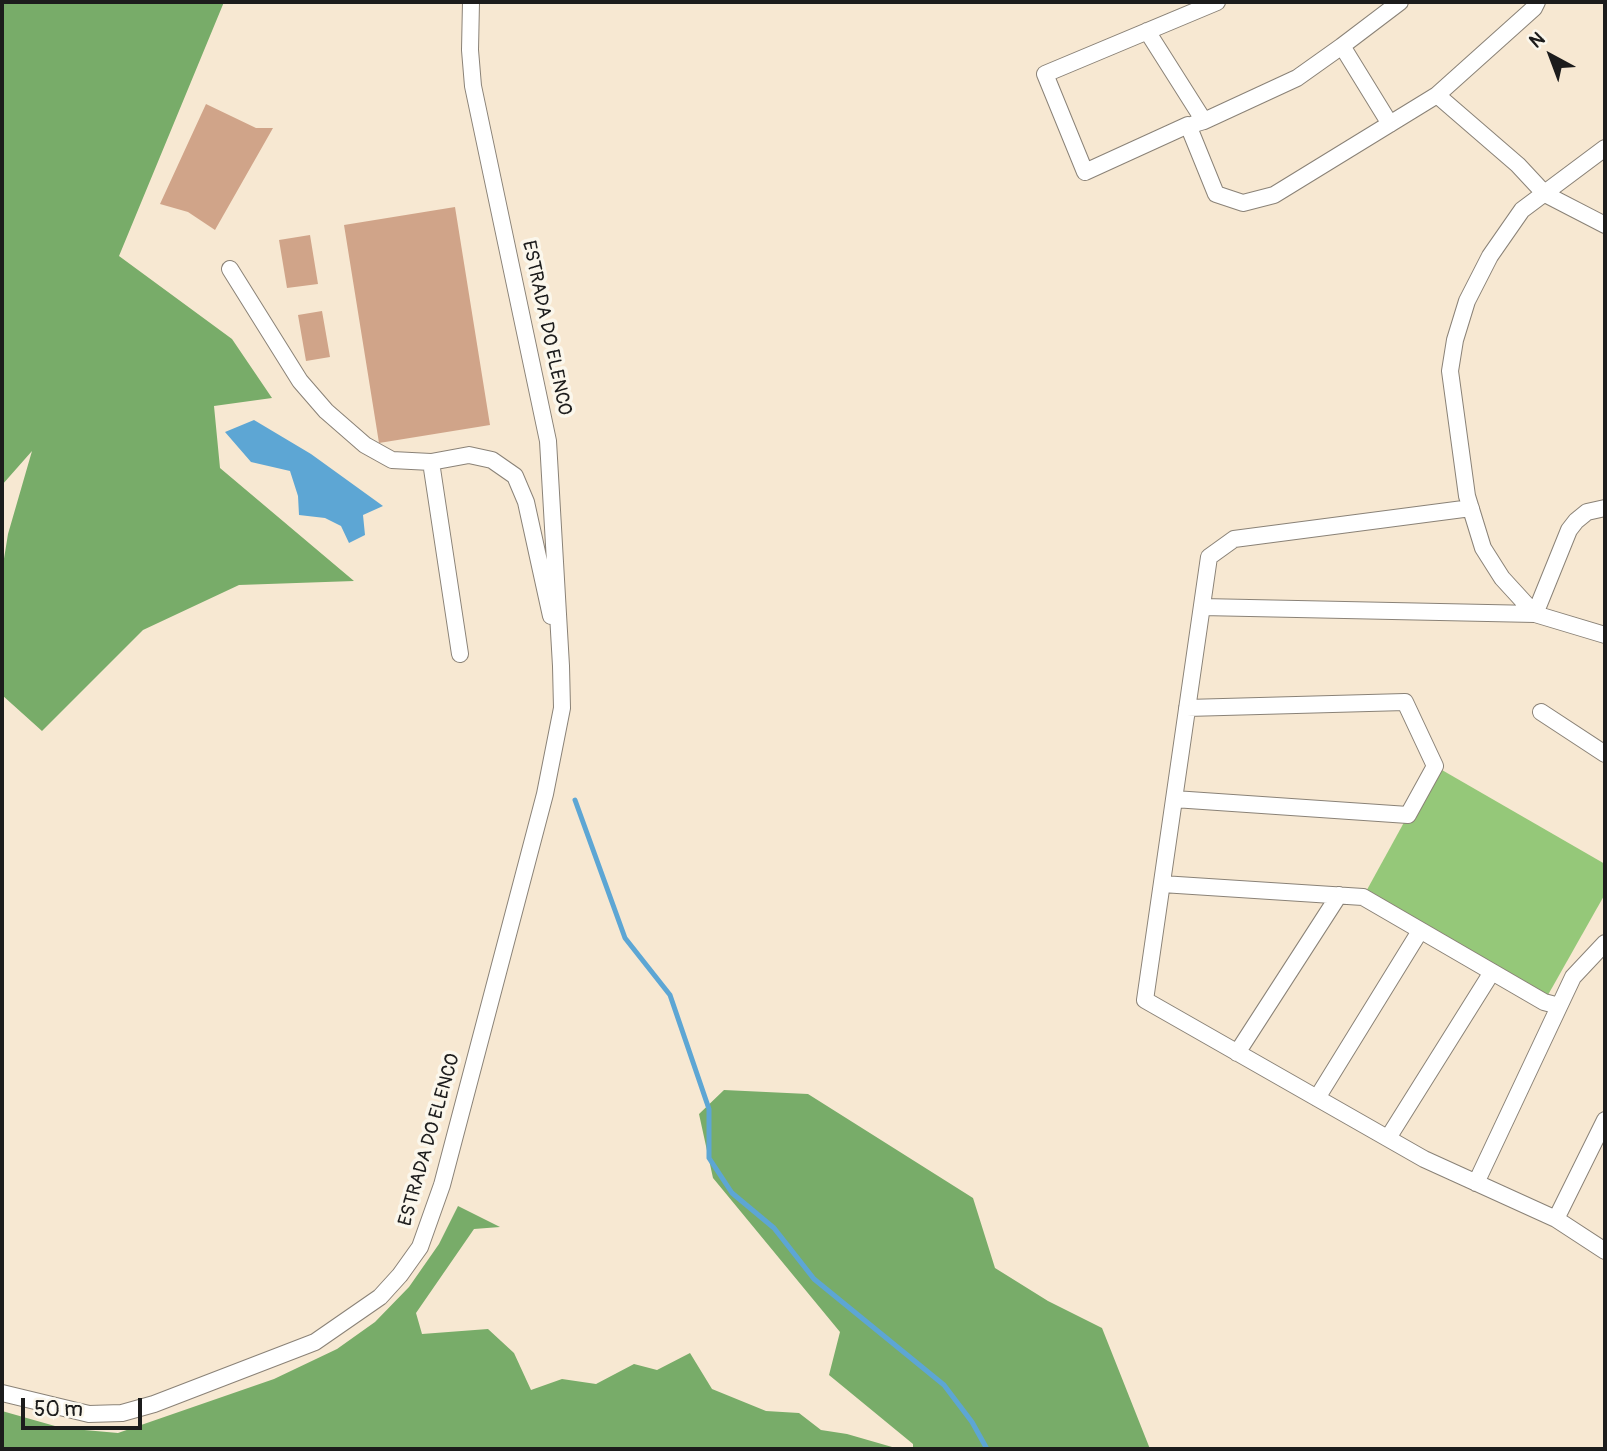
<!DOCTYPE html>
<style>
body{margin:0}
#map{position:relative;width:1607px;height:1451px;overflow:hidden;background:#f7e8d2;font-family:Pangolin,sans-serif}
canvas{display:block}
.frame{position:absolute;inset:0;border:4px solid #1c1c1c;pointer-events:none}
.north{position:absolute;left:1516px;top:21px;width:70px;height:70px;-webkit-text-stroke:5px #fbf7ec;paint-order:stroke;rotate:319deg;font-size:19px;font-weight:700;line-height:28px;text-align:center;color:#1c1c1c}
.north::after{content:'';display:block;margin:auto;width:24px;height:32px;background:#1c1c1c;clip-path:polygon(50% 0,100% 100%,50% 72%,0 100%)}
.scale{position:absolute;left:21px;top:1398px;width:121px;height:32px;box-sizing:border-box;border:4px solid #1c1c1c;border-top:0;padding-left:9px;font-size:21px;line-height:24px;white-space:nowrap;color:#1c1c1c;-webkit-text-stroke:5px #fbf7ec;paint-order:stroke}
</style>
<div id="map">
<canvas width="1607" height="1451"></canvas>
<div class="frame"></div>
<div class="north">N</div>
<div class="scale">50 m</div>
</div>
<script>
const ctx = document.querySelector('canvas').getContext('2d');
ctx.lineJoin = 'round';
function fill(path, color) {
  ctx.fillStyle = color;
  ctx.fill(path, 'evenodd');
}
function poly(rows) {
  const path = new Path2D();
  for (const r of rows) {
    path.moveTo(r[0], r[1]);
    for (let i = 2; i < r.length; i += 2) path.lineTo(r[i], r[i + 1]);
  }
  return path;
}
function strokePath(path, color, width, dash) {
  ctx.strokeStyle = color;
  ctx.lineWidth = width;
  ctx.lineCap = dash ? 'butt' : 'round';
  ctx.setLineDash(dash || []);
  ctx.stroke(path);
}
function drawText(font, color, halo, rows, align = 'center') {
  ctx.font = font + ' Pangolin,sans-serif';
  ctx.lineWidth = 7;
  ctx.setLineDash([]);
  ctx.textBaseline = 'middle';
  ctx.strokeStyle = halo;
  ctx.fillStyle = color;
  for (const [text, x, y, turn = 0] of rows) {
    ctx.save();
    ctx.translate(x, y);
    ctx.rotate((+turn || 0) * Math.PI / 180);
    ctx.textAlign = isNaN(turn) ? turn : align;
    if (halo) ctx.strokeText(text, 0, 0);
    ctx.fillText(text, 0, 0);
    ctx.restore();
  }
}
const green = poly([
 [1435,766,1605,864,1605,894,1544,1002,1363,897]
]);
const forest = poly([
 [2,2,224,2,119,256,232,339,272,398,214,406,220,468,354,581,239,585,143,630,42,731,2,695,2,571,8,534,32,451,2,485],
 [724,1090,808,1094,973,1198,995,1268,1048,1301,1102,1328,1150,1449,913,1449,913,1444,829,1375,840,1332,713,1178,699,1114],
 [458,1206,500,1227,474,1229,416,1313,422,1334,488,1329,514,1353,531,1390,562,1379,596,1384,634,1364,657,1370,690,1353,712,1389,766,1411,799,1413,821,1430,847,1434,899,1449,2,1449,2,1411,62,1428,118,1433,274,1379,337,1349,375,1322,409,1287,439,1244]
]);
const water = poly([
 [254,420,311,454,383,506,363,515,365,535,349,543,341,526,325,518,299,515,298,496,290,471,251,462,225,432]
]);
const stream = poly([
 [575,800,625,938,670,995,709,1109,709,1158,732,1193,774,1228,814,1279,944,1385,972,1422,987,1449]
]);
const building = poly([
 [206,104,256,128,273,128,215,230,188,212,160,204],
 [455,207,490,425,379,443,344,225],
 [310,235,318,284,287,288,279,240],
 [322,311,330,357,306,361,298,315]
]);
const minor = poly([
 [1217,2,1045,74,1085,172,1188,125,1216,194,1243,203,1274,195,1437,95,1518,165,1545,194,1605,225],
 [1147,31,1204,121,1194,124],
 [1342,46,1400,2],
 [1437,95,1534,8,1537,2],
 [1204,121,1297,78,1342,46,1390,124],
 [1605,148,1522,210,1490,256,1467,301,1455,340,1450,371,1467,496,1483,548,1502,578,1535,614,1605,635],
 [230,269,300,381,326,411,365,445,392,460,431,462,469,455,492,460,515,476,526,502,551,616],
 [431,462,460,654],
 [1471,508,1234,539,1209,557,1145,1000,1424,1159,1556,1219,1605,1251],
 [1202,607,1535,614,1569,530,1576,521,1587,512,1605,508],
 [1541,712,1605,754],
 [1174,799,1408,815,1435,766,1405,702,1187,708],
 [1162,884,1363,897,1544,1002,1559,1006],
 [1237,1053,1339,895],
 [1317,1098,1420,931],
 [1388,1138,1492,972],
 [1476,1183,1573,977,1605,943],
 [1556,1219,1605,1120],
 [2,1393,89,1414,122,1413,154,1404,315,1342,380,1297,400,1275,420,1247,442,1185,545,794,562,708,561,666,548,441,473,86,470,50,471,2]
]);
const streetNames = [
 ["ESTRADA DO ELENCO",546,328,78],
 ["ESTRADA DO ELENCO",430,1140,-74]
];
fill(green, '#95c879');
fill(forest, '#78ac69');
fill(water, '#5da6d4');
strokePath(stream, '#5da6d4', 5);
fill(building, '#d0a489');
strokePath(minor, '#8a8277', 18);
strokePath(minor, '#fff', 16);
drawText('19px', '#1c1c1c', '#fbf7ec', streetNames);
</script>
